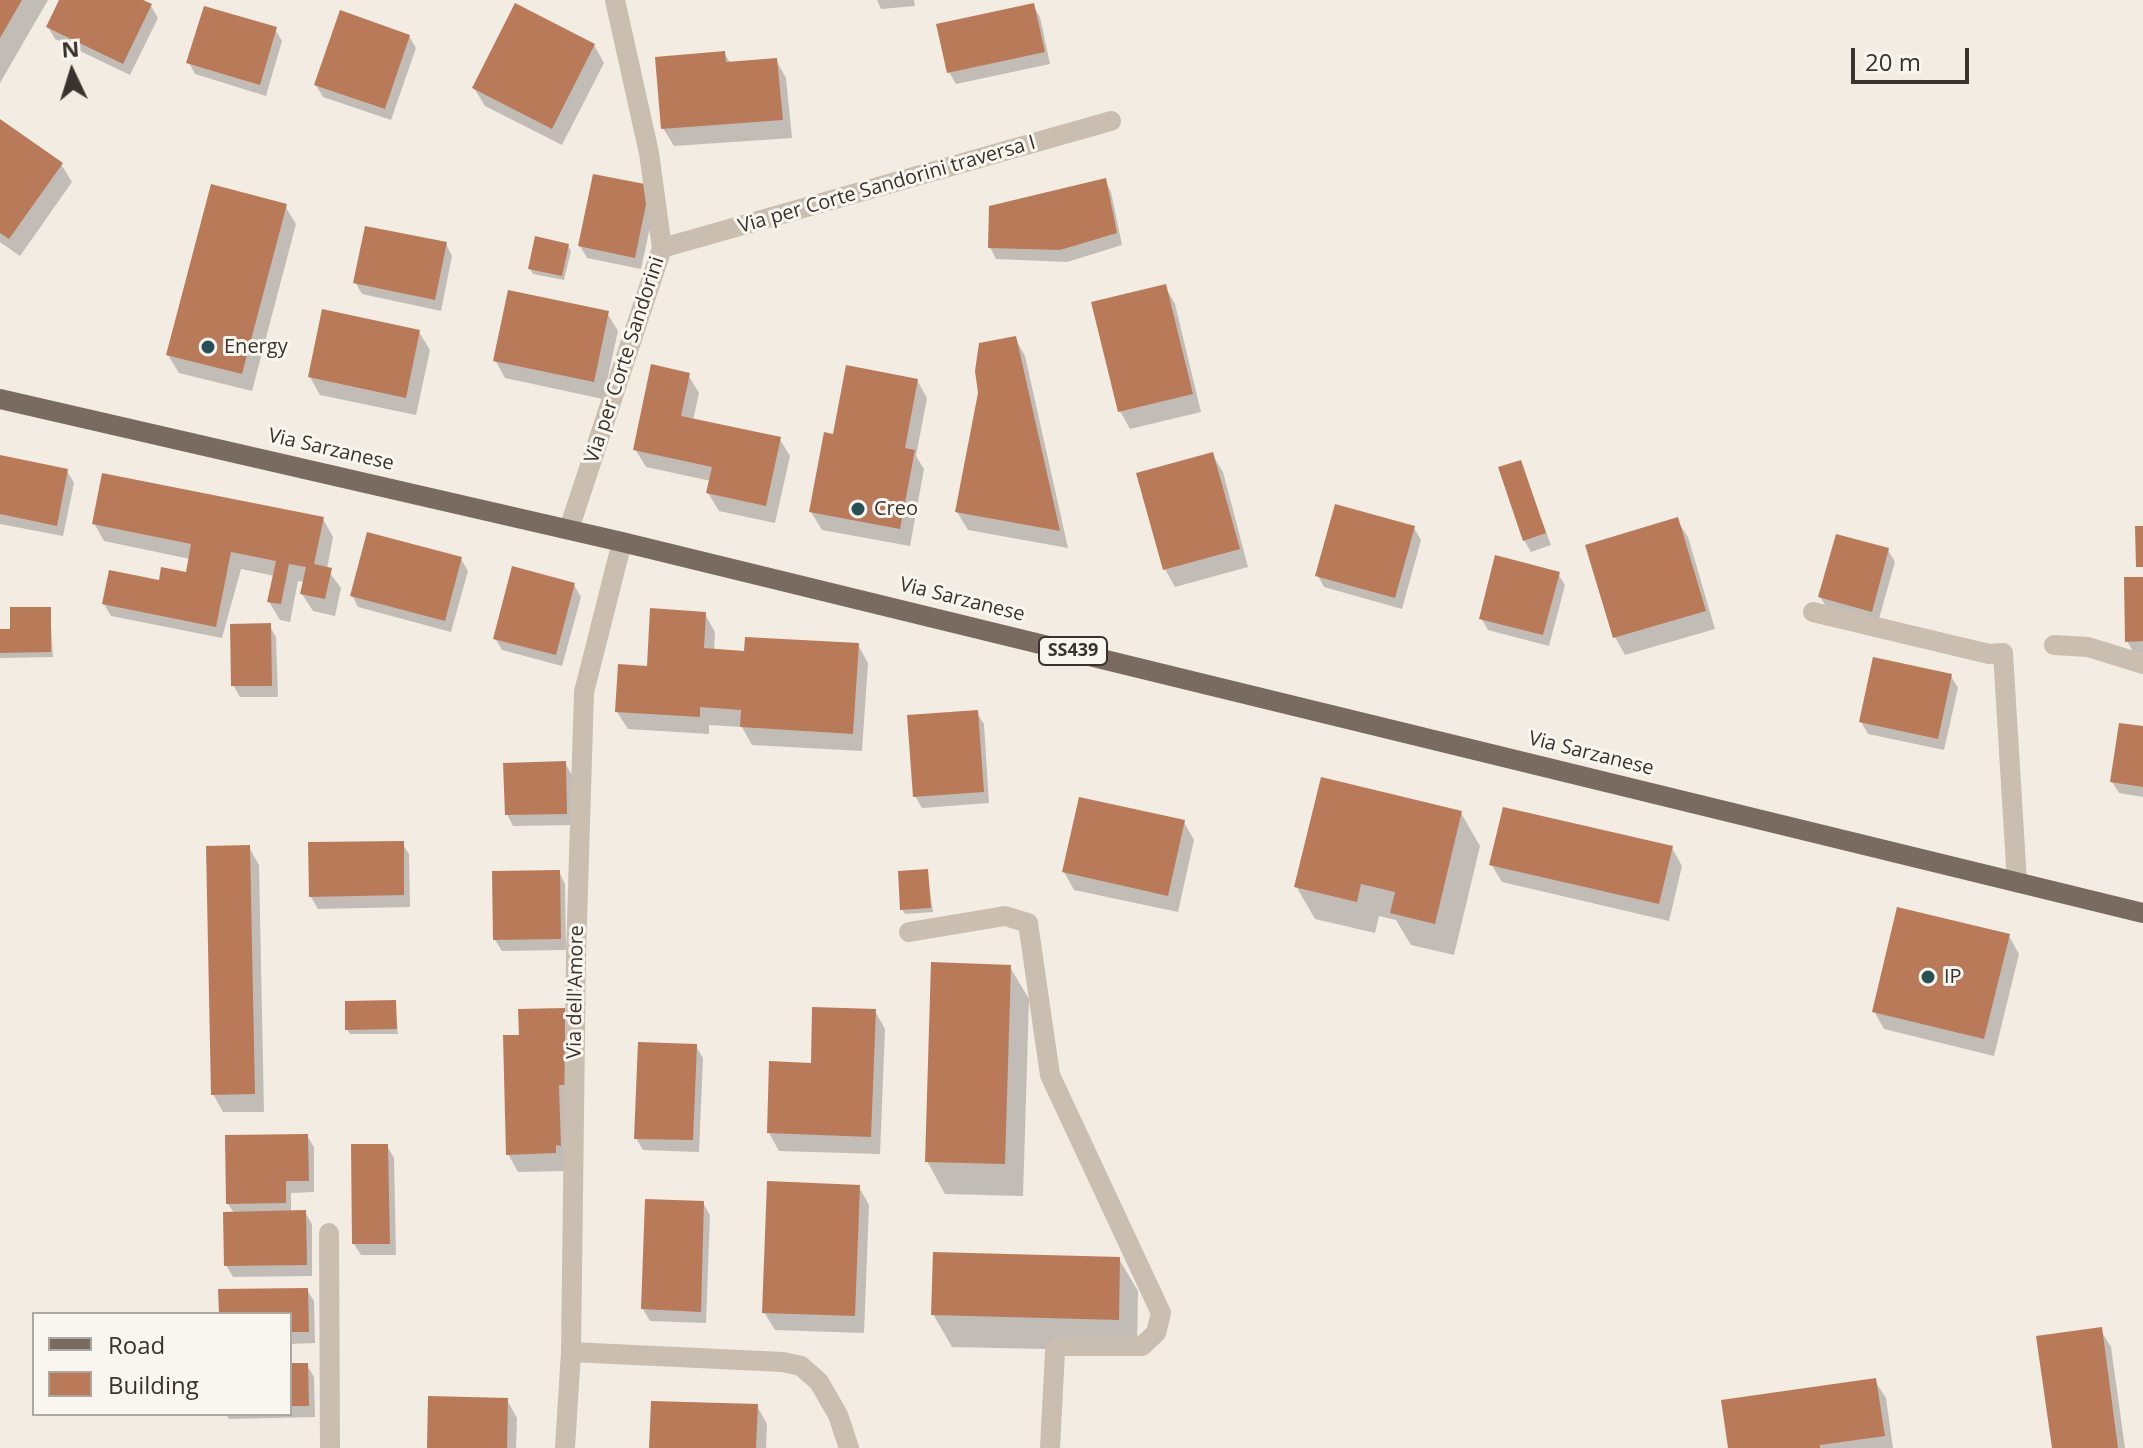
<!DOCTYPE html>
<style>
body{margin:0}
#map{position:relative;width:2143px;height:1448px;overflow:hidden;background:#f2ece3;font-family:"Open Sans",sans-serif}
canvas{display:block}
.legend{position:absolute;left:32px;top:1312px;width:260px;height:104px;box-sizing:border-box;background:#f9f6ef;border:2px solid #aca8a1;margin:0;padding:10px 14px;list-style:none;font-size:24px;color:#39322d}
.legend li{display:flex;align-items:center;gap:16px;height:40px}
.legend b{width:40px;border:2px solid #aca8a1}
.north{position:absolute;left:32px;top:32px;width:80px;height:80px;-webkit-text-stroke:6px #f9f6ef;paint-order:stroke;rotate:356deg;font-size:22px;font-weight:700;line-height:32px;text-align:center;color:#39322d}
.north::after{content:'';display:block;margin:auto;width:28px;height:36px;background:#39322d;clip-path:polygon(50% 0,100% 100%,50% 72%,0 100%)}
.scale{position:absolute;left:1851px;top:48px;width:118px;height:36px;box-sizing:border-box;border:4px solid #39322d;border-top:0;padding-left:10px;font-size:24px;line-height:28px;white-space:nowrap;color:#39322d;-webkit-text-stroke:6px #f9f6ef;paint-order:stroke}
</style>
<div id="map">
<canvas width="2143" height="1448"></canvas>
<ul class="legend">
<li><b style="height:10px;background:#796b60"></b>Road</li>
<li><b style="height:22px;background:#b97a5a"></b>Building</li>
</ul>
<div class="north">N</div>
<div class="scale">20 m</div>
</div>
<script>
const ctx = document.querySelector('canvas').getContext('2d');
ctx.lineJoin = 'round';
function fill(path, color) {
  ctx.fillStyle = color;
  ctx.fill(path, 'evenodd');
}
function poly(rows) {
  const path = new Path2D();
  for (const r of rows) {
    path.moveTo(r[0], r[1]);
    for (let i = 2; i < r.length; i += 2) path.lineTo(r[i], r[i + 1]);
  }
  return path;
}
function strokePath(path, color, width, dash) {
  ctx.strokeStyle = color;
  ctx.lineWidth = width;
  ctx.lineCap = dash ? 'butt' : 'round';
  ctx.setLineDash(dash || []);
  ctx.stroke(path);
}
function drawText(font, color, halo, rows, align = 'center') {
  ctx.font = font + ' "Open Sans",sans-serif';
  ctx.lineWidth = 6;
  ctx.setLineDash([]);
  ctx.textBaseline = 'middle';
  ctx.strokeStyle = halo;
  ctx.fillStyle = color;
  for (const [text, x, y, turn = 0] of rows) {
    ctx.save();
    ctx.translate(x, y);
    ctx.rotate((+turn || 0) * Math.PI / 180);
    ctx.textAlign = isNaN(turn) ? turn : align;
    if (halo) ctx.strokeText(text, 0, 0);
    ctx.fillText(text, 0, 0);
    ctx.restore();
  }
}
const shadow = poly([
 [0,0,48,0,0,83],
 [61,0,138,0,151,6,158,18,130,75,55,39,48,27],
 [877,0,914,0,915,6,881,9],
 [1033,5,1040,17,1050,64,956,84,949,72],
 [275,29,282,41,266,96,195,74,189,63],
 [409,36,416,48,391,120,323,97,316,85],
 [594,45,604,63,562,145,485,106,474,88],
 [724,53,731,64,776,60,786,78,792,138,674,146,663,128],
 [0,124,61,164,72,182,20,256,0,242],
 [595,176,656,199,641,269,587,258,580,246],
 [1105,180,1111,192,1122,245,1067,262,996,259,990,247],
 [285,206,296,224,252,391,179,373,168,355],
 [446,244,452,256,441,311,362,294,355,282],
 [568,246,571,251,564,280,533,274,530,269],
 [1165,286,1175,304,1201,412,1130,429,1120,411],
 [607,313,618,331,603,399,505,378,495,360],
 [419,332,430,350,416,415,320,395,310,377],
 [1015,338,1025,356,1068,548,968,530,957,512,980,393],
 [688,375,699,393,693,420,779,438,790,456,775,523,719,511,708,493,711,481,646,467,635,449],
 [917,380,927,398,916,456,924,469,910,546,822,530,811,512,835,436],
 [1212,454,1223,472,1248,567,1175,587,1165,569],
 [0,457,67,471,74,483,63,536,0,524],
 [1520,462,1551,545,1531,552,1524,540],
 [323,519,333,537,327,569,341,588,335,616,313,611,302,594,305,582,298,581,290,622,280,620,269,602,275,576,241,569,222,638,111,616,104,604,190,575,190,559,104,541,94,523],
 [1677,520,1688,537,1715,629,1625,655,1615,637,1588,546],
 [1414,528,1421,540,1402,609,1324,587,1318,576],
 [1888,550,1895,562,1878,622,1827,608,1820,597],
 [461,559,468,571,451,632,358,607,352,595],
 [1558,574,1565,585,1549,646,1488,630,1481,618],
 [2143,579,2143,653,2134,653,2127,641],
 [574,585,581,597,562,666,502,650,495,638],
 [50,609,53,657,0,658,0,631,12,631],
 [705,614,715,632,714,651,746,653,858,645,868,663,862,751,752,745,742,727,709,725,709,734,628,729,617,712,649,668],
 [269,625,276,637,278,697,240,697,233,685],
 [1951,676,1958,688,1944,750,1868,734,1861,722],
 [977,713,984,724,989,803,922,808,915,796],
 [2143,728,2143,797,2119,793,2112,782],
 [565,763,572,775,573,825,513,826,507,814],
 [1461,813,1480,846,1454,955,1411,945,1396,920,1379,916,1375,933,1315,919,1296,886],
 [1184,822,1194,840,1178,912,1074,890,1064,872],
 [402,843,409,854,410,907,318,909,311,897],
 [249,847,259,865,264,1112,223,1112,213,1094],
 [1672,848,1682,866,1669,921,1502,882,1491,864],
 [927,871,933,912,905,914,902,909],
 [559,872,565,884,566,950,502,951,495,940],
 [2009,936,2019,954,1994,1056,1884,1029,1874,1011],
 [1010,967,1029,999,1023,1196,945,1194,927,1161],
 [395,1002,398,1034,350,1034,347,1029],
 [563,1010,574,1028,565,1171,518,1172,508,1154,521,1037],
 [875,1011,885,1029,880,1154,779,1151,769,1133,812,1065],
 [696,1046,703,1058,699,1152,643,1150,636,1138],
 [307,1136,314,1147,314,1192,291,1193,291,1212,305,1212,312,1224,312,1276,233,1277,226,1265,234,1213,228,1204],
 [387,1146,394,1158,396,1255,361,1255,354,1244],
 [859,1187,869,1205,864,1333,775,1330,764,1312],
 [703,1203,710,1215,706,1323,650,1321,643,1309],
 [1119,1259,1138,1291,1137,1351,952,1347,933,1314],
 [307,1290,314,1301,315,1343,290,1344,290,1314,221,1314],
 [2100,1329,2111,1347,2125,1448,2054,1448],
 [290,1365,307,1365,314,1377,315,1417,229,1419,226,1414,290,1414],
 [1875,1381,1886,1398,1893,1448,1730,1448],
 [507,1400,517,1418,516,1448,429,1448],
 [757,1406,767,1424,766,1448,651,1448]
]);
const building = poly([
 [0,0,22,0,0,38],
 [59,0,143,0,152,4,123,64,46,27],
 [515,3,595,44,552,129,472,88],
 [1034,3,1045,52,947,73,936,24],
 [204,6,277,27,260,85,186,63],
 [340,10,410,35,385,109,314,85],
 [725,51,726,62,777,58,783,120,661,129,655,57],
 [0,119,63,163,9,239,0,233],
 [593,174,650,185,635,258,578,246],
 [1106,178,1117,233,1060,250,988,248,989,206],
 [211,184,287,204,242,374,166,355],
 [365,226,447,242,435,300,353,283],
 [535,236,569,244,562,276,528,269],
 [1166,284,1193,394,1118,412,1091,302],
 [508,290,609,311,594,382,493,361],
 [322,309,420,330,406,398,308,377],
 [1016,336,1060,531,955,512,978,393,975,371,979,343],
 [651,364,690,373,681,416,781,437,766,506,706,493,712,467,633,450],
 [846,365,918,379,905,448,915,450,900,529,809,512,824,432,833,434],
 [1213,452,1240,549,1163,570,1136,473],
 [0,455,68,469,57,526,0,514],
 [1521,460,1546,533,1523,541,1498,467],
 [102,473,324,517,314,564,332,568,325,599,300,594,306,567,289,564,281,604,267,602,276,561,231,552,216,627,102,604,109,570,159,580,161,567,186,572,191,544,92,524],
 [1335,504,1415,526,1395,598,1315,576],
 [1678,517,1706,611,1613,638,1585,545],
 [2135,526,2143,526,2143,567,2136,567],
 [367,532,462,557,445,621,350,596],
 [1836,534,1889,548,1872,612,1818,597],
 [1495,555,1560,572,1543,635,1479,619],
 [512,566,575,583,556,655,493,639],
 [2124,577,2143,577,2143,641,2125,642],
 [10,607,51,607,51,652,0,653,0,629,10,629],
 [650,608,706,612,704,648,744,651,745,637,859,643,853,734,740,727,741,710,700,707,700,717,615,712,618,664,647,666],
 [271,623,272,686,231,686,230,624],
 [1873,657,1952,674,1938,739,1859,722],
 [978,710,984,792,913,797,907,715],
 [2119,723,2143,726,2143,787,2110,782],
 [566,761,567,814,505,815,503,763],
 [1321,777,1462,811,1435,924,1390,913,1395,892,1361,884,1357,902,1294,887],
 [1079,797,1185,820,1168,896,1062,872],
 [1503,807,1673,846,1659,904,1489,865],
 [404,841,404,895,309,897,308,842],
 [250,845,255,1094,211,1095,206,846],
 [928,869,931,908,900,910,898,871],
 [560,870,561,939,493,940,492,871],
 [1897,907,2010,934,1984,1039,1872,1012],
 [931,962,1011,965,1005,1164,925,1162],
 [396,1000,397,1029,345,1030,345,1001],
 [812,1007,876,1009,871,1137,767,1133,769,1061,811,1063],
 [565,1008,566,1085,559,1085,561,1146,556,1145,556,1153,506,1155,503,1035,519,1035,518,1009],
 [638,1042,697,1044,693,1140,634,1139],
 [308,1134,309,1181,286,1181,286,1203,226,1204,225,1135],
 [351,1144,388,1144,390,1244,352,1244],
 [767,1181,860,1185,855,1316,762,1313],
 [645,1199,704,1201,701,1312,641,1309],
 [306,1210,307,1265,224,1266,223,1212],
 [933,1252,1120,1257,1119,1320,931,1315],
 [308,1288,309,1332,290,1332,290,1314,219,1314,218,1289],
 [2102,1327,2118,1448,2052,1448,2036,1336],
 [290,1363,308,1363,309,1406,290,1406],
 [1876,1378,1885,1436,1820,1445,1820,1448,1728,1448,1721,1400],
 [428,1396,508,1398,507,1448,427,1448],
 [651,1401,758,1404,756,1448,649,1448]
]);
const service = poly([
 [1813,612,1989,654,2003,653,2017,882],
 [2054,645,2088,647,2143,664],
 [909,932,1005,916,1028,923,1050,1075,1161,1313,1156,1333,1142,1346,1059,1346,1055,1352,1050,1448],
 [329,1233,330,1448],
 [571,1352,783,1362,801,1366,819,1382,838,1415,849,1448]
]);
const minor = poly([
 [662,248,1111,121],
 [569,529,662,248,649,153,615,0],
 [565,1448,571,1352,576,955,584,692,622,542]
]);
const primary = poly([
 [0,399,622,542,2143,913]
]);
const markers = [
 [208,347,8,"#264f56"],
 [858,509,8,"#264f56"],
 [1928,977,8,"#264f56"]
];
const shields = [
 [1073,651,68]
];
const shieldNames = [
 ["SS439",1073,651]
];
const streetNames = [
 ["Via per Corte Sandorini traversa I",887,185,-16],
 ["Via per Corte Sandorini",625,360,-72],
 ["Via Sarzanese",331,450,13],
 ["Via Sarzanese",962,600,14],
 ["Via Sarzanese",1591,754,14],
 ["Via dell'Amore",576,992,-89]
];
const poiNames = [
 ["Energy",224,347],
 ["Creo",874,509],
 ["IP",1944,977]
];
fill(shadow, '#0003');
fill(building, '#b97a5a');
strokePath(service, '#c9beb0', 20);
strokePath(minor, '#c9beb0', 20);
strokePath(primary, '#796b60', 20);
for (const [x, y, r, color] of markers) {
  const dot = new Path2D();
  dot.arc(x, y, r, 0, 2 * Math.PI);
  ctx.fillStyle = color;
  ctx.fill(dot);
  strokePath(dot, '#f9f6ef', 3);
}
for (const [x, y, w] of shields) {
  const box = new Path2D();
  box.roundRect(x - w / 2, y - 14, w, 28, 6);
  ctx.fillStyle = '#f9f6ef';
  ctx.fill(box);
  strokePath(box, '#39322d', 2);
}
drawText('bold 18px', '#39322d', null, shieldNames);
drawText('20px', '#39322d', '#f9f6ef', streetNames);
drawText('20px', '#39322d', '#f9f6ef', poiNames, 'left');
</script>
